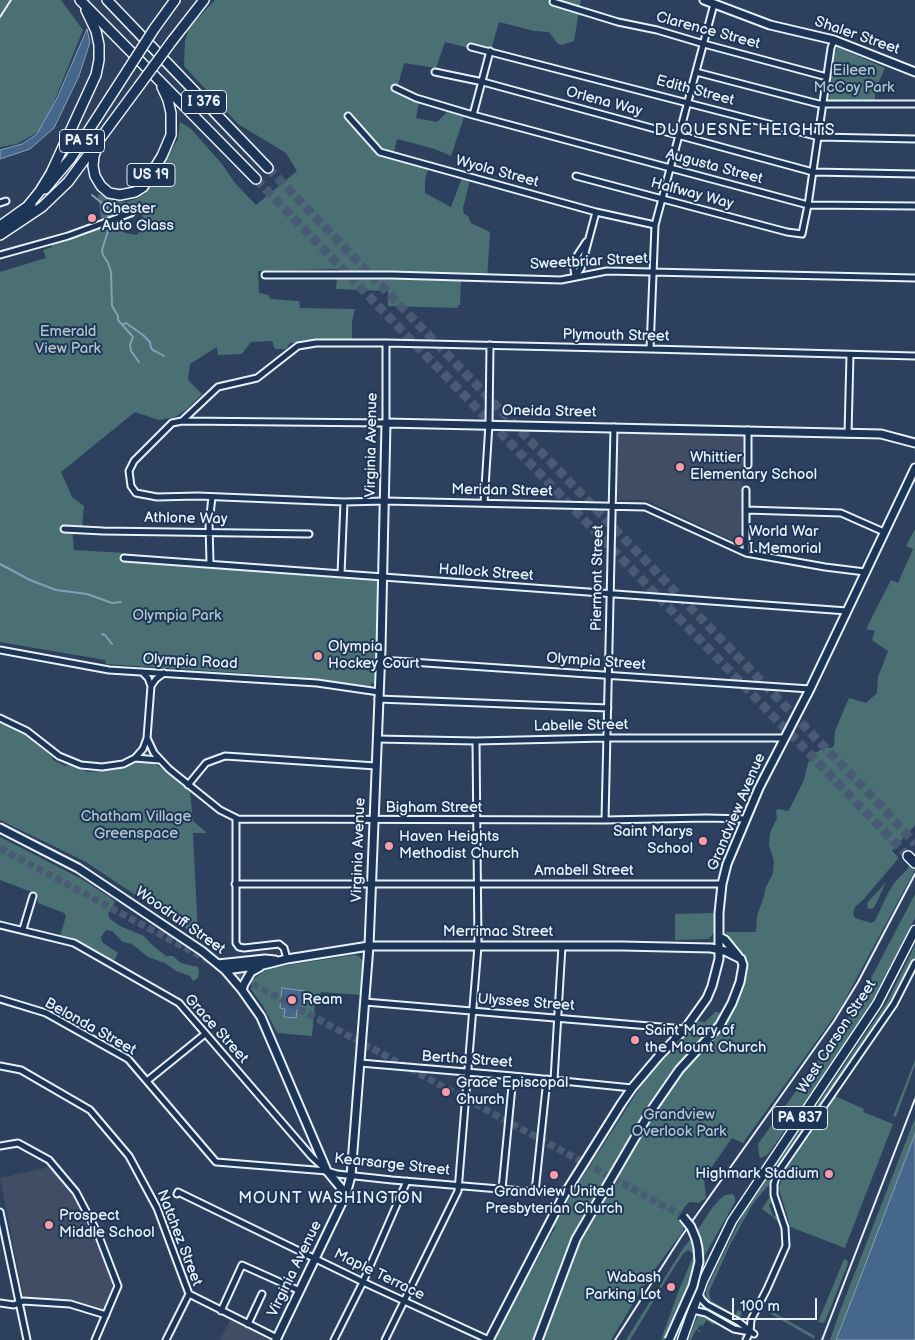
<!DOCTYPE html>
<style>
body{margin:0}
#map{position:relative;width:915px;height:1340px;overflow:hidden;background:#2d405d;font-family:"Balsamiq Sans",sans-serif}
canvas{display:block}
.scale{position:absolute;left:732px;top:1298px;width:85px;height:22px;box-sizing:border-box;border:2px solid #e8f1f8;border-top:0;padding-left:6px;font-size:15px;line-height:18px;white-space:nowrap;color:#e8f1f8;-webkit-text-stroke:4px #1d3557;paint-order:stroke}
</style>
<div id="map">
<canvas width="915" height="1340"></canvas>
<div class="scale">100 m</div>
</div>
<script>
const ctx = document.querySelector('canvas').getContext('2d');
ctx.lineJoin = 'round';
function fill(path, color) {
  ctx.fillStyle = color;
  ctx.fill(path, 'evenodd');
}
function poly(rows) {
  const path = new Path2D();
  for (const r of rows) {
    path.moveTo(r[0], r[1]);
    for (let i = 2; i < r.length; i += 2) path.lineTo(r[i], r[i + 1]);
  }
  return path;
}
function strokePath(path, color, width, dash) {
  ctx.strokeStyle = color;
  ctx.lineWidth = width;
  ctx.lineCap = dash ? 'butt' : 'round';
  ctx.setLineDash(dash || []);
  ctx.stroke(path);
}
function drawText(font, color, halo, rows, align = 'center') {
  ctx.font = font + ' "Balsamiq Sans",sans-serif';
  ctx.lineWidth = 4;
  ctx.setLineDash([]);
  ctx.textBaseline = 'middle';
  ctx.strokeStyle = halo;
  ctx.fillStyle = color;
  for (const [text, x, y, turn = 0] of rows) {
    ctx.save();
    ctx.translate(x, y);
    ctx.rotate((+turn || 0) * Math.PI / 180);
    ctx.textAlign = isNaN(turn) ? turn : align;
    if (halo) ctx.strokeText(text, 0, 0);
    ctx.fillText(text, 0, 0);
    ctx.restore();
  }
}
const built = poly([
 [617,432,744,435,740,544,646,500,616,500],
 [50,1167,73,1195,104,1256,112,1282,112,1292,104,1312,72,1301,24,1299,0,1178],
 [230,1320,267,1338,267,1340,220,1340]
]);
const green = poly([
 [0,0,61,0,83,30,43,129,17,144,0,147],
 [215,0,581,0,574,41,562,45,558,44,549,32,534,31,499,22,490,53,445,42,436,68,404,63,396,93,419,101,416,118,437,122,447,112,464,117,451,156,435,149,397,139,394,151,430,164,425,179,425,193,451,207,462,178,470,180,463,208,464,214,468,216,471,223,490,232,487,280,461,280,460,305,458,305,458,308,388,306,388,291,336,289,338,269,258,271,259,293,269,295,270,299,299,301,300,308,355,309,352,322,352,340,290,343,286,349,275,349,272,341,251,342,242,354,218,355,217,347,190,364,188,380,202,394,186,410,175,417,159,420,135,412,61,472,72,497,84,506,82,527,72,527,74,550,126,553,126,561,378,581,376,684,371,683,371,686,285,676,106,664,105,660,0,642,0,272,46,258,43,250,52,247,52,244,116,222,125,233,137,235,142,228,143,206,129,209,105,219,101,218,98,194,118,201,126,202,136,199,146,191,178,139,180,122,191,129,222,164,235,183,256,205,297,171,286,153,238,124,184,66,185,41,189,28],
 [837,47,885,68,875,91,875,102,829,101,833,61],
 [915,529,915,825,892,851,898,857,897,860,863,900,855,907,853,914,855,918,871,923,875,921,888,893,895,882,910,866,915,870,841,1007,743,1143,732,1138,704,1178,706,1198,699,1203,690,1202,686,1205,677,1219,684,1227,683,1231,650,1276,611,1340,495,1340,506,1316,555,1228,554,1225,571,1195,639,1089,652,1071,699,1021,705,1022,715,1012,718,1012,721,1013,721,1016,713,1027,721,1030,733,1011,744,985,747,965,744,956,726,933,726,932,756,932,757,916,764,896,766,887,773,873,774,861,769,845,770,833,777,818,776,810,780,809,787,811,789,810,804,780,808,763,815,753,824,748,831,748,834,746,835,731,849,698,866,703,877,693,878,677,888,651,872,640,875,631,866,629,891,580,898,583,913,549,906,546],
 [0,722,20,731,47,753,52,757,53,760,65,766,70,765,88,772,107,771,107,770,138,761,150,762,162,768,190,791,193,821,207,833,193,833,198,935,192,931,191,932,86,862,0,820],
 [0,837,80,878,111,898,115,902,108,914,110,919,120,926,144,936,151,944,166,956,173,956,181,963,198,967,199,972,198,978,193,981,190,976,176,971,165,963,148,957,132,944,123,942,112,931,106,930,101,937,102,942,118,953,114,961,78,942,60,936,66,916,64,913,38,903,37,894,0,880],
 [886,882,874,908,868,909,867,903],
 [915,894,915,918,871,1003,838,1055,768,1154,761,1158,759,1156,758,1144,846,1021,868,984],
 [714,913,714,932,709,939,675,940,675,914],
 [915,945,915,957,889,1005,844,1073,778,1166,769,1185,760,1195,752,1205,730,1245,709,1292,711,1301,715,1303,735,1315,738,1310,742,1312,740,1318,738,1319,708,1302,706,1296,706,1290,720,1260,746,1209,887,1002],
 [354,955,359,956,363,961,360,995,321,992,319,1003,315,1003,312,1036,277,1033,263,1006,251,989,252,980,269,968],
 [915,1060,915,1065,896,1117,893,1116],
 [835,1096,864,1109,863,1112,893,1124,845,1248,788,1226,789,1222,779,1189,782,1176],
 [915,1118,915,1134,862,1275,836,1340,830,1340,840,1311],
 [733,1194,735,1197,735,1202,688,1285,668,1340,661,1340,677,1295,694,1254,688,1250,683,1254,668,1277,630,1340,626,1340,682,1250,701,1225,712,1208,720,1199,725,1195],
 [769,1198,772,1199,773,1203,769,1204,773,1216,777,1215,781,1225,772,1216,762,1209],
 [844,1259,848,1261,847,1266,829,1312,824,1323,818,1322],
 [773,1312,815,1336,814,1339,771,1314],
 [698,1315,706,1316,716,1321,714,1325,706,1320,703,1326,700,1325,697,1329,701,1331,700,1332,696,1330,691,1340,688,1340]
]);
const water = poly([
 [87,29,90,42,79,76,54,128,30,149,0,159,0,150,22,144,37,134,57,98,87,29],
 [282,988,305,991,302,1010,297,1010,296,1018,284,1017,285,1009,280,1008,282,988],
 [915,1134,915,1340,836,1340,859,1281,915,1134]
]);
const stream = poly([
 [92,195,107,207,109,219],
 [110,225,102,250,103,255,108,263,111,272,112,306,118,316,118,320,133,337,130,345,131,351,139,362],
 [122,325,126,323,143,335,150,342,151,348,154,351],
 [155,351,164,356],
 [0,564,30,580,56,590,87,594,112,603,121,602],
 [102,634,105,635,112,644]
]);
const secondaryTunnel = poly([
 [0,848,215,964],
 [225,969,681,1215]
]);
const highwayTunnel = poly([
 [268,168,886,811,915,844],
 [256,179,908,856]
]);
const street = poly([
 [553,2,618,22,657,30,704,44,827,77],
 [471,47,819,137,915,139],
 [435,72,483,82,813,172,915,174],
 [696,72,819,104,915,104],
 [395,88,416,98,473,115,808,205,915,206],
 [473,115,490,51],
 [348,116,380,152,596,212,655,225],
 [576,176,787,232,802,234,808,205,831,48,834,40],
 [0,203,6,201],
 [0,255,68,236,131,213],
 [265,275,392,275,561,280,607,271,915,278],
 [575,277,581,268,596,212],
 [575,277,573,262,586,242],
 [650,349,655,225,714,4],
 [182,421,386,423,386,343],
 [748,430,748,465],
 [848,434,850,355],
 [746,490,746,553],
 [484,503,489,424,490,345],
 [746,510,841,513,884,532],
 [64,529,103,531,309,534],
 [124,558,847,611],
 [210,563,209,523,212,497],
 [865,572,825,567,746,553,645,507,385,501,344,502,198,496,157,497,136,493,131,486,129,471,134,461,172,423,182,421,218,387,257,378,298,346,316,343,386,343,650,349,915,356],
 [341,574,344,502],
 [0,650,109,670,317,683,379,692],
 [381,660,810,689],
 [142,672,148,678,151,686,147,738,154,753,169,769,220,810,238,819,605,820,707,818,746,819],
 [151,686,156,679,164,673],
 [378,699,608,708],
 [0,718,27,731,59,756,81,765,102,767,123,764,135,758,159,760],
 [377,739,476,741,606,738,784,738],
 [135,758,143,749,147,738],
 [188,785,206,763,225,756,376,766],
 [236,818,236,943,239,947,244,948,279,944,284,948,287,959],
 [605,820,614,427],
 [235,884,722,884],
 [0,925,74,943,179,1003,312,1157,325,1169],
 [23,929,33,896],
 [0,999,46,1013,128,1059,216,1162,327,1171,337,1174,392,1180,535,1192,559,1192,564,1195],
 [365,1002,685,1029],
 [360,1063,513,1076,632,1088],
 [0,1066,21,1070,90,1110,129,1156,157,1208,189,1294,166,1340],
 [554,1080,562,946],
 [147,1081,205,1034],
 [0,1146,18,1143,49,1160,76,1192,98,1234,118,1286,95,1340],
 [502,1189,513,1076],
 [535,1192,547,1079],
 [177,1194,178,1192,363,1282,489,1340],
 [0,1212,27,1340],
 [189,1294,277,1338],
 [699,1294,702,1300,707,1305,739,1322,754,1334],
 [0,1303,14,1305,23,1301,70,1304,106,1315],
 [693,1310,706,1313,734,1329,750,1332],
 [221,1311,242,1265,300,1291],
 [248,1324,262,1294],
 [334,1340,363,1282,407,1181],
 [385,1340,458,1191,478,946,476,741],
 [746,1340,750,1332,751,1320,767,1289,786,1246,785,1228,774,1195,774,1184,777,1174,894,1004,915,963]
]);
const secondary = poly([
 [704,0,770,25,834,40,915,72],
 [0,828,78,868,202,951,225,970,242,990,261,1017,327,1171,346,1194],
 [719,937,725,940,738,956],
 [218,964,265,959,275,960],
 [225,970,263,965,287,959,369,946,622,946,711,948,725,951,741,959,743,965,740,982,732,1003,720,1025,679,1070,650,1112,576,1239,538,1340],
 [242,990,244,984,251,972,260,967],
 [276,1340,346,1194,351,1176,369,946,381,649,386,423,881,434,915,443],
 [489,1340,564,1195,621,1104,632,1088,659,1056,685,1029,707,998,712,986,719,959,719,913,722,884,727,864,759,788,810,689,915,468]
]);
const primary = poly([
 [682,1340,703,1281,732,1221,877,1004,915,930]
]);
const highway = poly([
 [80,0,256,179],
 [107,0,268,168],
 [154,29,175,0],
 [172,41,204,0],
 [99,142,94,156,93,166,95,176,101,186,109,193,120,195,135,192,143,187,162,156,171,135,171,113,168,100,162,87],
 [45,189,71,158,129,68],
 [27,207,40,191,51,173,96,75,99,60,99,45,96,31,86,10],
 [0,226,31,204],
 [0,235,42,207,68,182,139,86],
 [908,856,915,863]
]);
const rail = poly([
 [0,17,11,0],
 [615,1340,681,1237,834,1021,858,982,915,874],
 [822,1340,915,1099]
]);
const secondaryBridge = poly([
 [669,1340,693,1286,699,1262,698,1248,696,1239,691,1227,683,1217]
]);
const highwayBridge = poly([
 [129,68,154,29],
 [139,86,172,41]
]);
const markers = [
 [92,218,5,"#ff9aa2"],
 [680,467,5,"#ff9aa2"],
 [739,541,5,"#ff9aa2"],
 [318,656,5,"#ff9aa2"],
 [703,841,5,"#ff9aa2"],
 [389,846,5,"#ff9aa2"],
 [292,1000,5,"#ff9aa2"],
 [635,1040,5,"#ff9aa2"],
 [446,1092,5,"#ff9aa2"],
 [829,1174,5,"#ff9aa2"],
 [554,1175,5,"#ff9aa2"],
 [49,1225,5,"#ff9aa2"],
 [671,1287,5,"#ff9aa2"]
];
const shields = [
 [204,102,45],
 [82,141,45],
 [151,175,48],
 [800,1118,55]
];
const shieldNames = [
 ["I 376",204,102],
 ["PA 51",82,141],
 ["US 19",151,175],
 ["PA 837",800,1118]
];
const streetNames = [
 ["Clarence Street",708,31,15],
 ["Shaler Street",857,36,19],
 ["Edith Street",695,91,15],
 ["Orlena Way",604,102,15],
 ["Augusta Street",714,167,15],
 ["Wyola Street",497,172,15],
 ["Halfway Way",692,194,15],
 ["Sweetbriar Street",589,262,-3],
 ["Plymouth Street",616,336,1],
 ["Oneida Street",549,412,1],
 ["Virginia Avenue",372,445,-89],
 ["Meridan Street",502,491,1],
 ["Athlone Way",186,519,1],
 ["Hallock Street",486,573,4],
 ["Piermont Street",598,578,-89],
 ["Olympia Road",190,662,3],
 ["Olympia Street",596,662,4],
 ["Labelle Street",581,726,-1],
 ["Bigham Street",434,808],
 ["Grandview Avenue",737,812,-67],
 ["Virginia Avenue",359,850,-88],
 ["Amabell Street",584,871],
 ["Woodruff Street",180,921,35],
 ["Merrimac Street",498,932],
 ["Ulysses Street",526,1003,4],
 ["Belonda Street",90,1027,29],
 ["Grace Street",216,1029,48],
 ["West Carson Street",837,1037,-57],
 ["Bertha Street",467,1060,4],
 ["Kearsarge Street",392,1165,6],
 ["Natchez Street",179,1238,69],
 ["Virginia Avenue",295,1269,-64],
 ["Maple Terrace",379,1275,26]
];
const parkNames = [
 ["Eileen",854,71],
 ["McCoy Park",854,88],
 ["Emerald",68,332],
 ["View Park",68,349],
 ["Olympia Park",177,616],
 ["Chatham Village",136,817],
 ["Greenspace",136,834],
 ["Grandview",679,1115],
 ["Overlook Park",679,1132]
];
const poiNames = [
 ["Chester",102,209],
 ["Auto Glass",102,226],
 ["Whittier",690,458],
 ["Elementary School",690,475],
 ["World War",749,532],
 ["I Memorial",749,549],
 ["Olympia",328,647],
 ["Hockey Court",328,664],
 ["Saint Marys",693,832,"right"],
 ["School",693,849,"right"],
 ["Haven Heights",399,837],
 ["Methodist Church",399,854],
 ["Ream",302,1000],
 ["Saint Mary of",645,1031],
 ["the Mount Church",645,1048],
 ["Grace Episcopal",456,1083],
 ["Church",456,1100],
 ["Highmark Stadium",819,1174,"right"],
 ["Grandview United",554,1192,"center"],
 ["Presbyterian Church",554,1209,"center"],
 ["Prospect",59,1216],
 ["Middle School",59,1233],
 ["Wabash",661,1278,"right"],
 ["Parking Lot",661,1295,"right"]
];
const neighbourhoodNames = [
 ["DUQUESNE HEIGHTS",745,131],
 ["MOUNT WASHINGTON",331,1199]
];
fill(built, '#404d64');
fill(green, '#4a7073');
fill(water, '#46678c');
strokePath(water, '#879eb7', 1);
strokePath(stream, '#879eb7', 2);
strokePath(secondaryTunnel, '#495b74', 7, [7, 3.5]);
strokePath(highwayTunnel, '#495b74', 9, [9, 4.5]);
strokePath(street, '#e8f1f8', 9);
strokePath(secondary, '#e8f1f8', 11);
strokePath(primary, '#e8f1f8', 11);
strokePath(highway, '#e8f1f8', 12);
strokePath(street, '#1d3557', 5);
strokePath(secondary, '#1d3557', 7);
strokePath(primary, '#1d3557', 8);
strokePath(highway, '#1d3557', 9);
strokePath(rail, '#e8f1f8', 2);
strokePath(secondaryBridge, '#e8f1f8', 11, []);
strokePath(highwayBridge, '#e8f1f8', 12, []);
strokePath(secondaryBridge, '#1d3557', 7);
strokePath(highwayBridge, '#1d3557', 9);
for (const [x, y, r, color] of markers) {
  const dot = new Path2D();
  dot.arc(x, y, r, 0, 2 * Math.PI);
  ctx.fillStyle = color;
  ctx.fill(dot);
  strokePath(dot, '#1d3557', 2);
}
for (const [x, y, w] of shields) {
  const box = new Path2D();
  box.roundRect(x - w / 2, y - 11.5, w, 23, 4);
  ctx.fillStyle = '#1d3557';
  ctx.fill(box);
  strokePath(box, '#e8f1f8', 1);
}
drawText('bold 14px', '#e8f1f8', null, shieldNames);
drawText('15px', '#e8f1f8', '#1d3557', streetNames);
drawText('15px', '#b1c4c9', '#1d3557', parkNames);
drawText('15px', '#e8f1f8', '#1d3557', poiNames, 'left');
ctx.letterSpacing = '1px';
drawText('16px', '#e8f1f8', '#1d3557', neighbourhoodNames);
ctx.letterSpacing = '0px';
</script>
